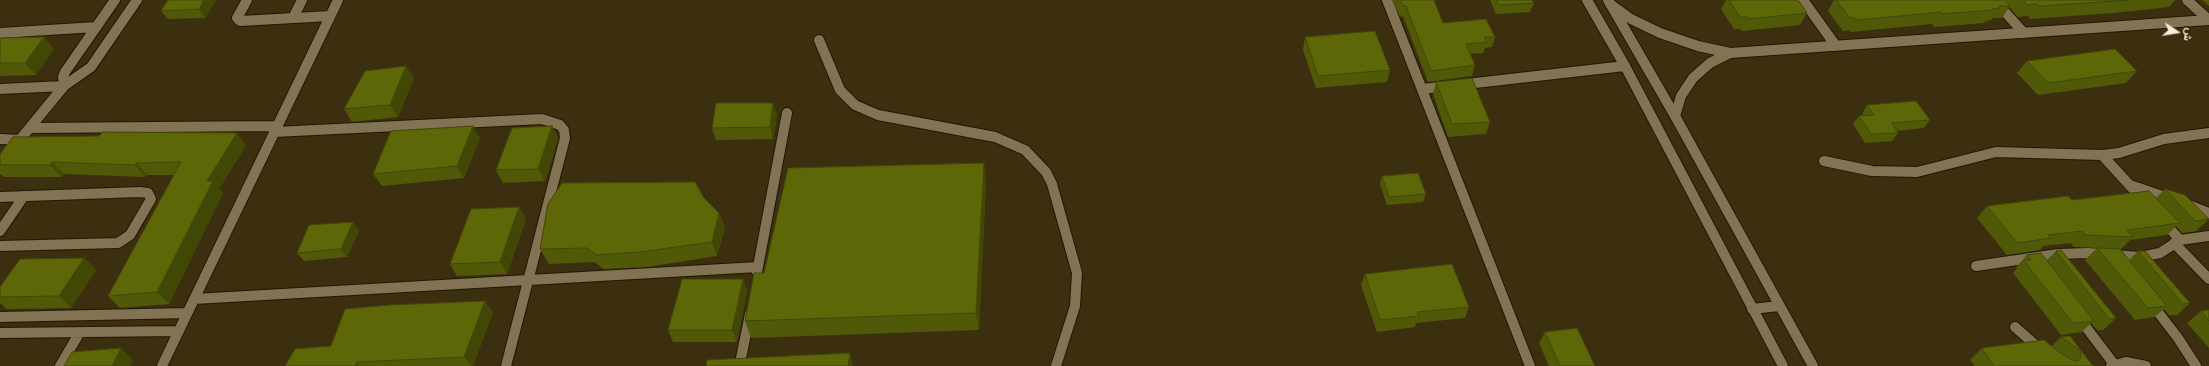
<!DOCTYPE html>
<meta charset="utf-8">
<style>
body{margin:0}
#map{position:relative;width:2209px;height:366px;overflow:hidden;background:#3c2f10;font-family:Helvetica,Vazirmatn,sans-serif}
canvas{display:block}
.north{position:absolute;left:2157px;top:12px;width:40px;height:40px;-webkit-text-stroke:3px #312506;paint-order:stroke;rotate:102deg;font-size:11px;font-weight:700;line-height:16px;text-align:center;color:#f5eddc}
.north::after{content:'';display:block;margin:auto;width:14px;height:18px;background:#f5eddc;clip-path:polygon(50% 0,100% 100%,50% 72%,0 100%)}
</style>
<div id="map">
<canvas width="2209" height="366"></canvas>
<div class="north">ش</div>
</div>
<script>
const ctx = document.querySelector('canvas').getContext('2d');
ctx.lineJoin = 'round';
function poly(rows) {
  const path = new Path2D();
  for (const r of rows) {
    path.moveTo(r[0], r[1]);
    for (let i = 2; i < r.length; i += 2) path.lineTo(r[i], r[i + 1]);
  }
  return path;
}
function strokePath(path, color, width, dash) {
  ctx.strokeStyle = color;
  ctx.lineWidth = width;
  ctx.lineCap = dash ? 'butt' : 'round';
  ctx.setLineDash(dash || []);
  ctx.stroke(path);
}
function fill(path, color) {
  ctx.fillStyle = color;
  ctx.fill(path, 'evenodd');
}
const minor = poly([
 [247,0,237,18,240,21,330,16],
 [1387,0,1530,366],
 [1803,0,1836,46],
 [1994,0,2024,33],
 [2187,0,2209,20],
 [1610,4,1631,19,1660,33,1698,46,1730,53,2209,20],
 [293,18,302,0],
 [0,33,96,27],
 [819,40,840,90,855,105,878,115,995,137,1025,150,1046,172,1052,184,1077,273,1075,306,1056,366],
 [64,86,63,77,65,72,115,0],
 [0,89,64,86],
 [1422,89,1625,66],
 [1675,116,1681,96,1693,78,1710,63,1730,53],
 [30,128,277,126],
 [274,132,542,119,560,125,564,130,565,138,506,366],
 [0,139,20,140],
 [2102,155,2145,202],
 [1824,161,1872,171,1917,172,1996,152,2102,155,2119,153,2164,139,2209,133],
 [0,164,64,86,91,67,137,0],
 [2130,185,2171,199],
 [0,197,140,192,148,193,151,199,130,235,118,243,0,246],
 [2186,204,2209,213],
 [2163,221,2180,240],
 [0,231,24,196],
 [2174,243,2209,279],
 [1976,266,2058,254,2088,253,2140,257,2160,253,2180,240,2209,236],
 [757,272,787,113],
 [194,299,758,267],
 [2151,303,2178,338,2196,366],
 [0,317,187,313],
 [2079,318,2114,364],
 [2015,327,2050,358,2063,366],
 [0,333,179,331],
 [740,363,750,314],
 [60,366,80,332],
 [162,366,338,0],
 [2111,366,2126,362,2146,366]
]);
const tertiary = poly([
 [1587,0,1625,66,1783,366],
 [1608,0,1675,116,1813,366],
 [1752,309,1779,306]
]);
const wall = poly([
 [168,0,216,0,205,18,168,19,161,11],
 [1392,0,1434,0,1443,23,1495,37,1492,47,1485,48,1483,53,1470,54,1475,65,1472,76,1428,82,1403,16,1400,17],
 [1490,0,1532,0,1534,3,1530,12,1496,14],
 [1726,0,1798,0,1807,13,1800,25,1742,31,1740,29,1734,29,1721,9],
 [1834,0,2175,0,2169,7,2113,13,2030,19,2028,16,2018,17,2009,7,2002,18,1993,18,1991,20,1986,21,1984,23,1934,27,1932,24,1851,32,1849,30,1843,31,1828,11],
 [2202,0,2209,0,2209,6],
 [44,37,54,49,36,75,0,76,0,38],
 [1305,37,1390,70,1387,82,1316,88,1303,50],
 [2027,61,2137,71,2126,83,2038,95,2017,73],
 [414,78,398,117,352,122,344,109],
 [1436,82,1490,122,1486,134,1448,137,1433,94],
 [1867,105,1930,120,1924,128,1897,131,1898,133,1892,141,1865,143,1853,124,1859,116,1863,115,1862,114],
 [777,115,773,139,716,140,712,128],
 [552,126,558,138,545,181,503,183,496,170],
 [480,138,464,178,382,186,373,174],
 [246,145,219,189,223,193,169,304,120,308,108,296,175,175,147,175,145,177,64,174,62,177,4,177,0,174,0,154],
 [1382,176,1426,194,1423,202,1387,205,1380,184],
 [986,181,979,330,751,338,745,321],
 [2165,189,2209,219,2196,231,2182,233,2176,226,2167,235,2130,240,2121,249,2109,248,2129,260,2138,251,2190,303,2177,315,2169,315,2164,309,2154,317,2135,320,2085,260,2097,248,2074,247,2071,243,2043,246,2040,250,2007,255,1977,218,1987,206,2072,200,2156,198],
 [704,198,719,213,725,228,717,256,647,267,604,269,594,262,549,264,540,249],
 [526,219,507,274,457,276,450,264],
 [359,231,347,257,304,261,297,253],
 [2056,251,2116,318,2103,330,2097,330,2091,323,2082,332,2061,335,2013,273,2017,268,2016,267,2027,255,2047,260],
 [84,258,96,270,71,308,7,309,0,303,0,287],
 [1365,274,1469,307,1465,318,1416,323,1415,327,1377,332,1361,285],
 [743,279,747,291,737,342,673,342,668,330],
 [2209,310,2209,348,2187,323,2201,311],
 [493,312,473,366,285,366,331,346],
 [1545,332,1595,366,1549,366,1539,343],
 [2070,336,2093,366,1975,366,1970,360,1982,348,2052,346,2061,337]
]);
const shadedWall = poly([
 [204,0,216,0,205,18,199,9],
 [44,37,54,49,36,75,25,63],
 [406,66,414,78,398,117,390,105],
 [773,103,777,115,773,139,770,127],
 [473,126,480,138,464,178,457,166],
 [552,126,558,138,545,181,538,169],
 [237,133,246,145,219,189,223,193,169,304,157,292,207,181],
 [52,162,64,174,62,177,50,165],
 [136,163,147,175,145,177,135,165],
 [984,163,986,181,979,330,976,313],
 [519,207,526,219,507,274,500,262],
 [719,213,725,228,717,256,712,242],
 [353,222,359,231,347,257,341,249],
 [84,258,96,270,71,308,59,296],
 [743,279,747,291,737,342,732,330],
 [485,301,493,312,473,366,471,366,464,357],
 [121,348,133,360,130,366,112,366],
 [850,353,853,366,848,366],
 [357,362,360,366,355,366]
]);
const building = poly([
 [168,0,204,0,199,9,161,11,168,0],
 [1400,0,1434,0,1443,23,1486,19,1495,37,1484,37,1487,42,1466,44,1475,65,1431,71,1406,6,1403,6,1400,0],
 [1497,0,1532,0,1534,3,1499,5,1497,0],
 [1729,0,1798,0,1807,13,1748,19,1747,17,1740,17,1729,0],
 [1836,0,2005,0,2010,6,1999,6,2000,8,1992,9,1993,10,1942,14,1941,12,1858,20,1856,18,1850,18,1836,0],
 [2023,0,2130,0,2039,6,2037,4,2027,5,2023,0],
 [1375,31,1390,70,1318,76,1305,37,1375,31],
 [44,37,25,63,0,63,0,38,44,37],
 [2115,49,2137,71,2048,83,2027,61,2115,49],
 [406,66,390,105,344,109,365,71,406,66],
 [1472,78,1490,122,1452,124,1436,82,1472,78],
 [1916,101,1930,120,1892,123,1898,133,1871,134,1859,116,1874,115,1867,105,1916,101],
 [716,103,773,103,770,127,712,128,716,103],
 [473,126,457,166,373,174,391,131,473,126],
 [552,126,538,169,496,170,512,128,552,126],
 [103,132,237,133,207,181,213,181,157,292,108,296,181,162,136,163,135,165,52,162,50,165,0,165,0,154,13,137,99,136,103,132],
 [984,163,976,313,745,321,754,273,764,273,788,168,984,163],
 [1418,173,1426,194,1389,197,1382,176,1418,173],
 [695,182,704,198,719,213,712,242,640,252,597,255,587,248,540,249,548,204,562,183,695,182],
 [2165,189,2185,195,2209,219,2195,221,2165,189],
 [2149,191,2180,223,2127,230,2133,237,2086,235,2082,231,2048,235,2051,238,2017,243,1987,206,2068,196,2072,200,2149,191],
 [519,207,500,262,450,264,471,209,519,207],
 [353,222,341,249,297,253,309,225,353,222],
 [2097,248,2120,249,2167,306,2148,308,2097,248],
 [2061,250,2116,318,2109,319,2056,251,2061,250],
 [2138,251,2145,251,2190,303,2183,304,2138,251],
 [2041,253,2094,321,2073,323,2024,261,2031,260,2027,255,2041,253],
 [84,258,59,296,0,297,0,287,20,259,84,258],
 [1452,264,1469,307,1417,312,1419,316,1380,320,1365,274,1452,264],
 [682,279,743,279,732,330,668,330,682,279],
 [485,301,464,357,357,362,355,366,285,366,295,349,331,346,345,309,390,305,485,301],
 [2209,310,2209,321,2201,311,2209,310],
 [1577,328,1595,366,1560,366,1545,332,1577,328],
 [2070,336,2093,366,1994,366,1982,348,2044,340,2059,352,2072,360,2078,361,2081,358,2081,351,2061,337,2070,336],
 [121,348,112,366,64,366,72,352,121,348],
 [850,353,848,366,706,366,707,360,850,353]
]);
strokePath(minor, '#221700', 12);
strokePath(tertiary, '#221700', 12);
strokePath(minor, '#817353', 10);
strokePath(tertiary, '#817353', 10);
fill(wall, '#505907');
fill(shadedWall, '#414806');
fill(building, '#5d6708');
strokePath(building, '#414806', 1);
</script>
